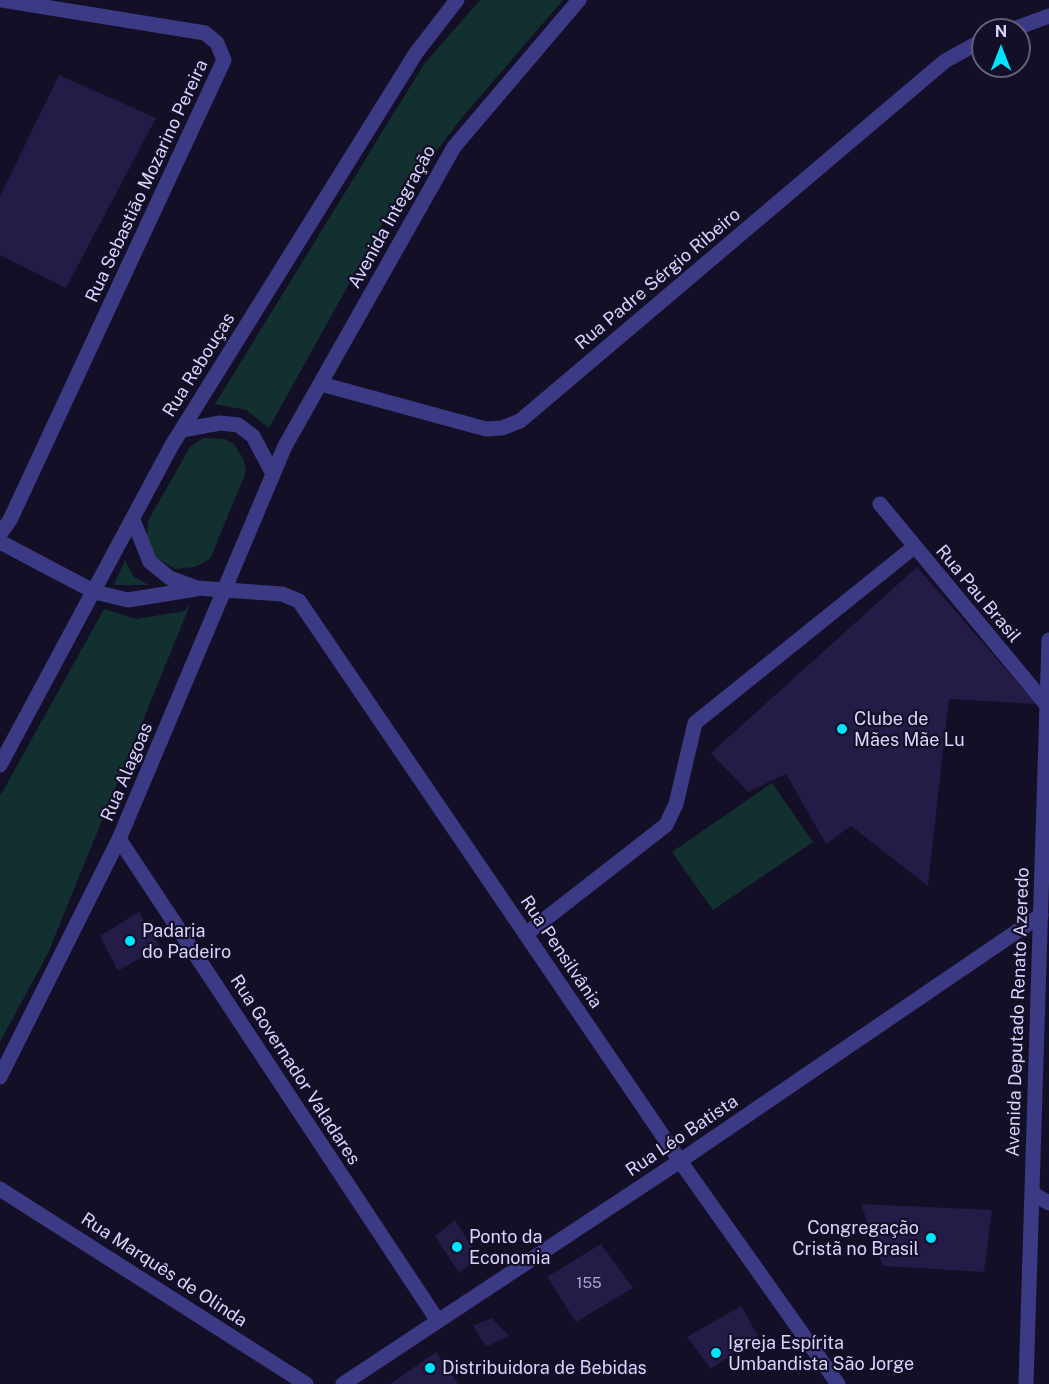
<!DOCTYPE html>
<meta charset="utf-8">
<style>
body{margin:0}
#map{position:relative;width:1049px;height:1384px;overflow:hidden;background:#130f26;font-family:"Public Sans",sans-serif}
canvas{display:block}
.north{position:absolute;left:971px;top:18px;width:60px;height:60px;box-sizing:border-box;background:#130f26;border:2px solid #625e7d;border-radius:50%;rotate:0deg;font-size:16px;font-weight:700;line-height:24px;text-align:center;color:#d9d4ff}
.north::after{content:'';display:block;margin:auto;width:21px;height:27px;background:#00e5ff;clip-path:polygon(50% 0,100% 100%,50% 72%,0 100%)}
</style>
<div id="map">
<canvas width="1049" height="1384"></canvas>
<div class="north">N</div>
</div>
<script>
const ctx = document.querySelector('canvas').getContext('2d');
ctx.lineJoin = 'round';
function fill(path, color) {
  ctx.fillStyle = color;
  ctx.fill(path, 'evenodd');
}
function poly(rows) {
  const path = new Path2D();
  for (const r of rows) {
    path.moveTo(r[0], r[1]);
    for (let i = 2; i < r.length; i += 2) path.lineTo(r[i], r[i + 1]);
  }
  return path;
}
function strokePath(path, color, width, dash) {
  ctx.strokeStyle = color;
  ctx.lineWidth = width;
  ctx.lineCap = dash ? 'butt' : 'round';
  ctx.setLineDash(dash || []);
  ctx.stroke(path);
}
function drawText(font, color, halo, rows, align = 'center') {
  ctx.font = font + ' "Public Sans",sans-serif';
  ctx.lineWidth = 4.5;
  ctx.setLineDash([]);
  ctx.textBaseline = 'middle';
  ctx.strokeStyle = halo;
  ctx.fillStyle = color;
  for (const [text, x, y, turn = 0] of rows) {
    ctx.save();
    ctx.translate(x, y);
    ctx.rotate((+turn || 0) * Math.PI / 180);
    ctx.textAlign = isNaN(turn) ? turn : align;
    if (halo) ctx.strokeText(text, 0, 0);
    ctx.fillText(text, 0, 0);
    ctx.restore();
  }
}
const green = poly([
 [480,0,563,0,465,114,389,212,269,428,246,410,215,404,424,64],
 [203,438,225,439,234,444,244,460,246,472,210,559,195,567,175,569,156,558,147,537,148,521,190,447],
 [125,560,134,577,149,585,114,585],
 [190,605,48,953,0,1042,0,796,104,609,136,619,184,611],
 [772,783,813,842,713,910,672,852]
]);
const building = poly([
 [59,75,156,118,66,288,0,255,0,196],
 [917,567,1036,704,949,699,928,886,851,826,826,844,786,774,748,792,711,753],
 [139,912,160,946,118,971,100,936],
 [861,1204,992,1210,984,1272,883,1266],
 [455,1220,479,1258,459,1273,435,1236],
 [601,1244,633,1288,576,1322,547,1277],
 [741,1306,758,1336,711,1369,687,1337],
 [492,1318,509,1336,486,1347,473,1326],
 [436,1352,458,1384,390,1384]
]);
const minor = poly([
 [1011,30,1049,16],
 [321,384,486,429,502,428,520,421,945,61,983,40],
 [182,430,220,423,238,425,253,436,273,474],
 [880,504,1049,708],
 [133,520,150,562,170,578,197,588,282,594,299,601,680,1161,838,1384],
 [0,534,10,520,224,60,217,43,205,33,2,0],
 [0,542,95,592,128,600,196,589],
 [0,765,172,445,416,53,457,0],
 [119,839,438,1321],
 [526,934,666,825,676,804,695,723,914,547],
 [0,1077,119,839,285,446,454,147,579,0],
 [0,1189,306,1384],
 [1032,1193,1049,1203],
 [343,1384,680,1161,1041,915],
 [1026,1384,1049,640]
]);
const markers = [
 [842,729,6,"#00e5ff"],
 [130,941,6,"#00e5ff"],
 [931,1238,6,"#00e5ff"],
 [457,1247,6,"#00e5ff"],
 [716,1353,6,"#00e5ff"],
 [430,1368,6,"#00e5ff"]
];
const numberNames = [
 ["155",589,1283]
];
const streetNames = [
 ["Rua Sebastião Mozarino Pereira",147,181,-65],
 ["Avenida Integração",392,217,-61],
 ["Rua Padre Sérgio Ribeiro",658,279,-40],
 ["Rua Rebouças",199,365,-58],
 ["Rua Pau Brasil",978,594,50],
 ["Rua Alagoas",127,772,-67],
 ["Rua Pensilvânia",561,952,56],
 ["Avenida Deputado Renato Azeredo",1018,1012,-88],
 ["Rua Governador Valadares",295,1070,57],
 ["Rua Léo Batista",682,1136,-34],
 ["Rua Marquês de Olinda",164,1270,33]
];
const poiNames = [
 ["Clube de",854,719],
 ["Mães Mãe Lu",854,740],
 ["Padaria",142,931],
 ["do Padeiro",142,952],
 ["Congregação",919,1228,"right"],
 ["Cristã no Brasil",919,1249,"right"],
 ["Ponto da",469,1237],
 ["Economia",469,1258],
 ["Igreja Espírita",728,1343],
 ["Umbandista São Jorge",728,1364],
 ["Distribuidora de Bebidas",442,1368]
];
fill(green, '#12302f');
fill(building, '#241b47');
strokePath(minor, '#3d3a85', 15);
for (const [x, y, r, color] of markers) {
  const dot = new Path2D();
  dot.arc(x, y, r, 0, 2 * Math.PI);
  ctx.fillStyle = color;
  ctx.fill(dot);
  strokePath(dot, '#130f26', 2);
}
drawText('15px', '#aca6d1', null, numberNames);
drawText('18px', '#d9d4ff', '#130f26', streetNames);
drawText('18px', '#d9d4ff', '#130f26', poiNames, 'left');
</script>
